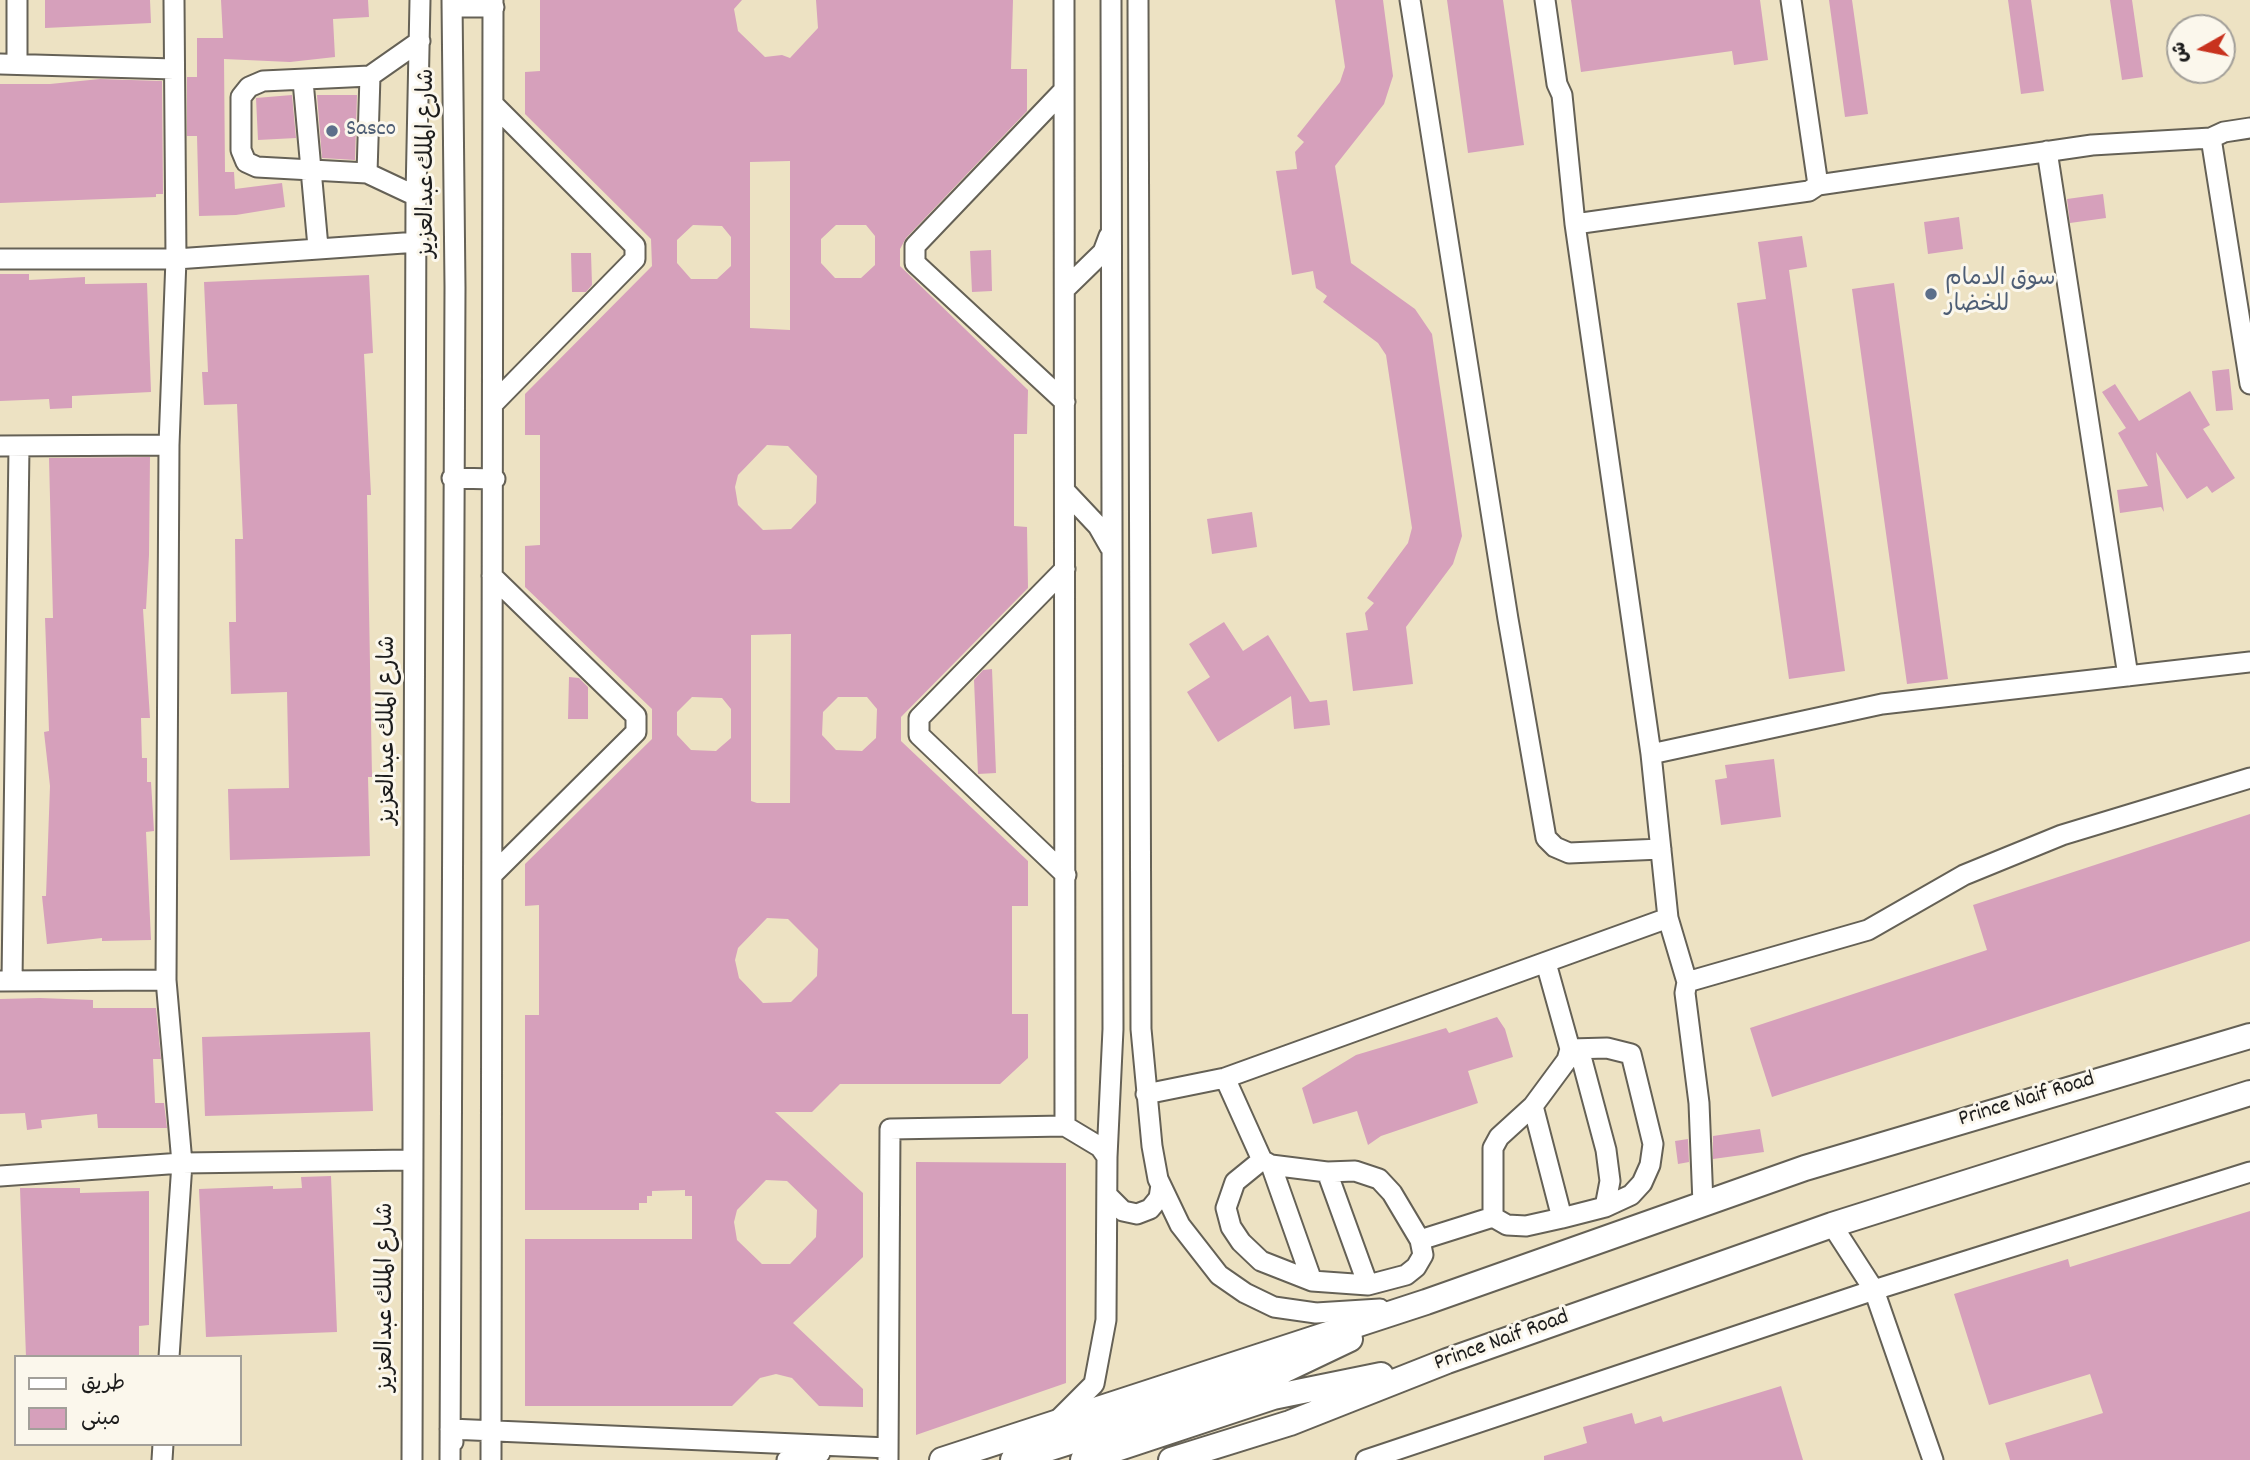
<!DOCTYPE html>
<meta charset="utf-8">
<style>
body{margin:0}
#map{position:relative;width:2250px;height:1460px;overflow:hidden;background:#ede2c3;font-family:Dekko,"Playpen Sans Arabic",sans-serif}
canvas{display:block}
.legend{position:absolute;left:14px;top:1355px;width:228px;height:91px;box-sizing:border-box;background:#fbf7ec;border:2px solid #a29f99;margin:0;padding:9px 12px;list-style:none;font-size:21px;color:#1c1c1c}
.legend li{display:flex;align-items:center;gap:14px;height:35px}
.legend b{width:35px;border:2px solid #a29f99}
.north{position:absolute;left:2166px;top:14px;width:70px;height:70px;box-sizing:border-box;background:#fbf7ec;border:2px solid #a29f99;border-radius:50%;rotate:261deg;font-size:19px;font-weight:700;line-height:28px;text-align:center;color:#1c1c1c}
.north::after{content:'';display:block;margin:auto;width:24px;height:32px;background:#c8321e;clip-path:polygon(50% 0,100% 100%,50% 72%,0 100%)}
</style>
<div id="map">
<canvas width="2250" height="1460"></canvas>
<ul class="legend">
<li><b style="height:9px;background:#fff"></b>طريق</li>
<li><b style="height:19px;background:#d6a0bb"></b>مبنى</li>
</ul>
<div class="north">ش</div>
</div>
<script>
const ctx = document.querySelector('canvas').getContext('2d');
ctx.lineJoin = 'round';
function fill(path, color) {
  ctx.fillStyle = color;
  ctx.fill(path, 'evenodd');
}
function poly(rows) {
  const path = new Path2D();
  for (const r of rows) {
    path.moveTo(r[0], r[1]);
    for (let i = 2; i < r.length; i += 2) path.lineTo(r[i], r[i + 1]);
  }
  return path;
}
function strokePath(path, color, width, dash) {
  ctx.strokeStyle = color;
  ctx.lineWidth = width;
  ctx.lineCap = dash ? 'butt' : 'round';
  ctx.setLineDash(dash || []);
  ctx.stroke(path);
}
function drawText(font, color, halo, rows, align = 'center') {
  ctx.font = font + ' Dekko,"Playpen Sans Arabic",sans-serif';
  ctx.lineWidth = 6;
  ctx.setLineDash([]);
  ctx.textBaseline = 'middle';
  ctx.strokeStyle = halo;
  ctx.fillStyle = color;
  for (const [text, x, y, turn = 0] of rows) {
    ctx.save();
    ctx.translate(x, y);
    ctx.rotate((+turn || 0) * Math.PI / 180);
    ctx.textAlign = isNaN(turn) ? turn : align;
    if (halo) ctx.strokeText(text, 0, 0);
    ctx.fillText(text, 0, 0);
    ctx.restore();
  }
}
const building = poly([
 [45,0,150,0,151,23,45,28],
 [221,0,368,0,369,17,333,19,335,57,290,62,224,59,225,172,234,172,235,189,282,183,285,207,236,215,199,216,197,136,187,136,187,77,197,77,197,38,223,38],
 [540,0,742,0,734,9,738,31,765,57,782,55,790,58,818,28,816,0,1013,0,1011,69,1027,69,1027,111,906,238,900,249,900,266,1028,390,1027,434,1014,434,1014,526,1027,527,1028,588,901,717,901,741,1028,861,1028,906,1012,906,1012,1014,1028,1014,1028,1058,1000,1084,840,1084,812,1112,775,1112,863,1193,863,1257,793,1323,863,1389,863,1407,819,1406,792,1378,776,1374,760,1378,732,1406,525,1406,525,1239,692,1239,692,1196,685,1196,685,1190,652,1191,652,1196,647,1196,647,1203,639,1203,639,1210,525,1210,525,1015,539,1015,539,905,525,906,525,864,652,739,652,709,525,587,525,546,540,545,540,435,525,435,525,394,652,266,651,239,525,114,525,72,540,71],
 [790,161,790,330,750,328,750,162],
 [693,225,722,226,731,237,731,266,717,279,691,279,677,263,677,240],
 [836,225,866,225,875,236,875,265,861,278,835,278,821,263,821,239],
 [767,445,788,446,817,476,816,503,791,529,763,530,738,505,735,487,738,475],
 [791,634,790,803,757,803,751,801,751,635],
 [692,697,722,698,731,709,731,738,716,751,691,750,677,735,677,712],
 [838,697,867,697,877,709,876,738,862,751,836,750,822,735,823,712],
 [767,918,788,919,818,949,817,976,791,1002,763,1003,739,978,735,960,738,948],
 [766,1180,787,1181,817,1210,816,1237,790,1264,762,1264,737,1240,734,1222,737,1210],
 [1335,0,1383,0,1393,76,1384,104,1335,166,1351,263,1415,309,1432,334,1462,536,1453,564,1406,627,1413,684,1353,691,1346,633,1368,630,1365,613,1374,603,1367,598,1408,543,1412,528,1386,355,1378,343,1323,302,1327,296,1316,288,1313,271,1292,275,1276,171,1297,169,1295,152,1304,142,1297,136,1340,82,1345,67],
 [1447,0,1503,0,1524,145,1468,153],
 [1571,0,1760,0,1768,60,1734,65,1732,51,1581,72],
 [1829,0,1852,0,1868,114,1845,117],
 [2008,0,2031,0,2044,91,2021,94],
 [2110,0,2132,0,2143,77,2122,80],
 [100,79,162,81,163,194,156,194,156,197,0,203,0,84,50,84],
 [292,95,296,138,258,140,256,98],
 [317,95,357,95,355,160,322,158],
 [2103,194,2106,218,2070,223,2067,199],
 [1959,217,1963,249,1928,254,1924,222],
 [1802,236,1807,267,1789,270,1845,671,1789,679,1737,303,1766,299,1758,242],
 [991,250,992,291,972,292,970,251],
 [571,253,591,253,592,285,586,292,572,292],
 [0,274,29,274,29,280,85,277,85,284,147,283,151,392,72,396,72,408,50,409,49,399,0,401],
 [369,275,373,353,364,354,371,495,367,495,372,777,368,777,370,856,230,860,228,789,289,788,287,692,231,694,229,622,236,622,235,539,243,539,237,404,204,405,202,372,208,372,204,282],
 [1894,283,1948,679,1907,684,1852,289],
 [2229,369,2233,410,2216,411,2212,371],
 [2115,384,2139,421,2190,391,2210,425,2203,429,2235,478,2212,493,2207,486,2187,499,2156,452,2164,512,2161,507,2120,513,2117,490,2148,486,2118,433,2126,428,2102,392],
 [150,457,149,555,146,609,143,609,150,718,141,718,142,758,147,758,147,782,151,782,154,831,146,832,151,940,102,941,102,938,47,944,42,896,46,896,50,786,44,732,49,731,45,618,53,618,49,458],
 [1252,512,1257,547,1212,554,1207,519],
 [1224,622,1243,651,1268,635,1310,702,1327,700,1330,725,1294,729,1291,696,1218,742,1187,692,1210,677,1189,644],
 [992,669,996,773,978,774,974,680,983,670],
 [569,677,579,678,588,687,588,719,568,719],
 [1774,759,1781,817,1721,825,1715,780,1727,778,1725,765],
 [2250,814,2250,941,1772,1097,1750,1028,1987,950,1973,905],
 [40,998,93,1000,93,1008,156,1008,161,1059,153,1059,155,1103,164,1103,167,1128,98,1128,97,1114,41,1120,42,1128,27,1130,25,1113,0,1114,0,999],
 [1497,1017,1505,1029,1513,1057,1468,1071,1478,1103,1381,1136,1368,1145,1357,1111,1313,1124,1302,1088,1356,1055,1446,1028,1449,1033],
 [370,1032,373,1111,205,1116,202,1037],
 [1760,1129,1764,1152,1713,1159,1713,1136],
 [1688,1139,1689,1162,1678,1164,1675,1141],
 [916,1162,1066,1163,1066,1383,916,1435],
 [331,1176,337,1332,206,1337,199,1189,273,1186,273,1189,302,1188,301,1177],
 [20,1188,80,1188,80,1193,149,1191,149,1325,139,1326,139,1357,26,1357],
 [2250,1211,2250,1460,2010,1460,2005,1443,2103,1413,2090,1374,1989,1405,1954,1294,2068,1259,2070,1267],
 [1781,1386,1803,1460,1544,1460,1544,1456,1587,1443,1583,1427,1632,1413,1635,1424,1661,1416,1663,1422]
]);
const minor = poly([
 [17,0,17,63],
 [1064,0,1065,1126],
 [1138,0,1141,1029,1152,1146,1158,1179,1180,1225,1219,1275,1245,1293,1274,1307,1316,1313,1380,1309],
 [1410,0,1508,619,1546,838,1555,847,1569,853,1661,849],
 [1545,0,1557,84,1562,95,1575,224,1651,754,1668,918,1687,982,1685,993,1699,1103,1703,1204],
 [1791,0,1818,185],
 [452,7,494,7],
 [0,64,174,69],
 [303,81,318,247],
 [1064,90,915,246,915,263,1065,402],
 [2211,138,2250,384],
 [2047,151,2128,676],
 [367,173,257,167,246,162,241,150,241,97,249,87,263,81,370,76],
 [416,196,367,173,370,76,420,41],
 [1575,224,1809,191,1818,185,2092,145,2211,138,2224,132,2250,128],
 [0,259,176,259,418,242],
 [1065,289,1103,252,1109,236],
 [493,404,635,259,635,246,494,105],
 [0,446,169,445],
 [452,478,495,479],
 [1065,491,1098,526,1110,547],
 [1065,569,919,718,919,735,1066,875],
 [492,576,636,716,636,732,493,874],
 [1651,754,1882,704,2250,662],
 [1,981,166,980],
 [12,981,19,446],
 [1687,982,1868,930,1964,875,2062,835,2250,778],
 [1579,1049,1606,1150,1610,1181,1605,1207],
 [1225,1078,1262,1160,1271,1165,1327,1172,1355,1171,1379,1179,1392,1193,1420,1240,1423,1255,1416,1267,1406,1275,1368,1285,1312,1281,1261,1261,1241,1242,1231,1227,1226,1208,1235,1182,1262,1160],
 [1146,1094,1225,1078,1668,918],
 [1533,1106,1562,1218],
 [1271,1165,1312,1281],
 [1327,1172,1368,1285],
 [0,1176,182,1163,412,1160],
 [1107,1195,1123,1211,1137,1214,1150,1209,1159,1198,1161,1185],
 [1493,1217,1493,1148,1499,1137,1533,1106,1567,1060,1570,1049,1546,963],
 [1832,1225,1874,1290,1933,1460],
 [1420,1240,1493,1217,1507,1225,1526,1226,1562,1218,1605,1207,1631,1195,1642,1183,1650,1165,1653,1144,1631,1054,1607,1048,1570,1049],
 [169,1357,182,1163,166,980,169,445,176,259,174,0],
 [1057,1421,1094,1384,1106,1320,1107,1157,1113,1029,1111,0],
 [453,1442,450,1429,888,1448],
 [162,1460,163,1444],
 [412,1460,416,196,420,0],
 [450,1460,455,287,452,0],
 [491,1460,493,0],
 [787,1460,820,1453],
 [888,1460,890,1129,1065,1126,1100,1147,1107,1157],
 [1366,1460,1874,1290,2250,1172]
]);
const major = poly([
 [942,1460,1426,1302,1805,1168,2250,1036],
 [1013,1460,1266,1379,1350,1339],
 [1083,1460,1273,1397,1381,1375],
 [1171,1460,1290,1423,1447,1361,1832,1225,2250,1093]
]);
const markers = [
 [332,131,7,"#5c6f8a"],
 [1931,294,7,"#5c6f8a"]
];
const serviceNames = [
 ["Sasco",346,131],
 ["سوق الدمام",1945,281],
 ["للخضار",1945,307]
];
const streetNames = [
 ["شارع الملك عبدالعزيز",429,163,-90],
 ["شارع الملك عبدالعزيز",390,730,-90],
 ["Prince Naif Road",2027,1101,-17],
 ["شارع الملك عبدالعزيز",388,1297,-90],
 ["Prince Naif Road",1502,1342,-20]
];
fill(building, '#d6a0bb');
strokePath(minor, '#656156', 23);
strokePath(major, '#656156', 28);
strokePath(minor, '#fff', 19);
strokePath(major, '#fff', 24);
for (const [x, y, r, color] of markers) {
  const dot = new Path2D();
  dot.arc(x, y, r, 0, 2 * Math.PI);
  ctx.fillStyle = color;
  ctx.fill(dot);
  strokePath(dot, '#fbf7ec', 2.5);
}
drawText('23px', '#4e5e75', '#fbf7ec', serviceNames, 'left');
drawText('23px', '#1c1c1c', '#fbf7ec', streetNames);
</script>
